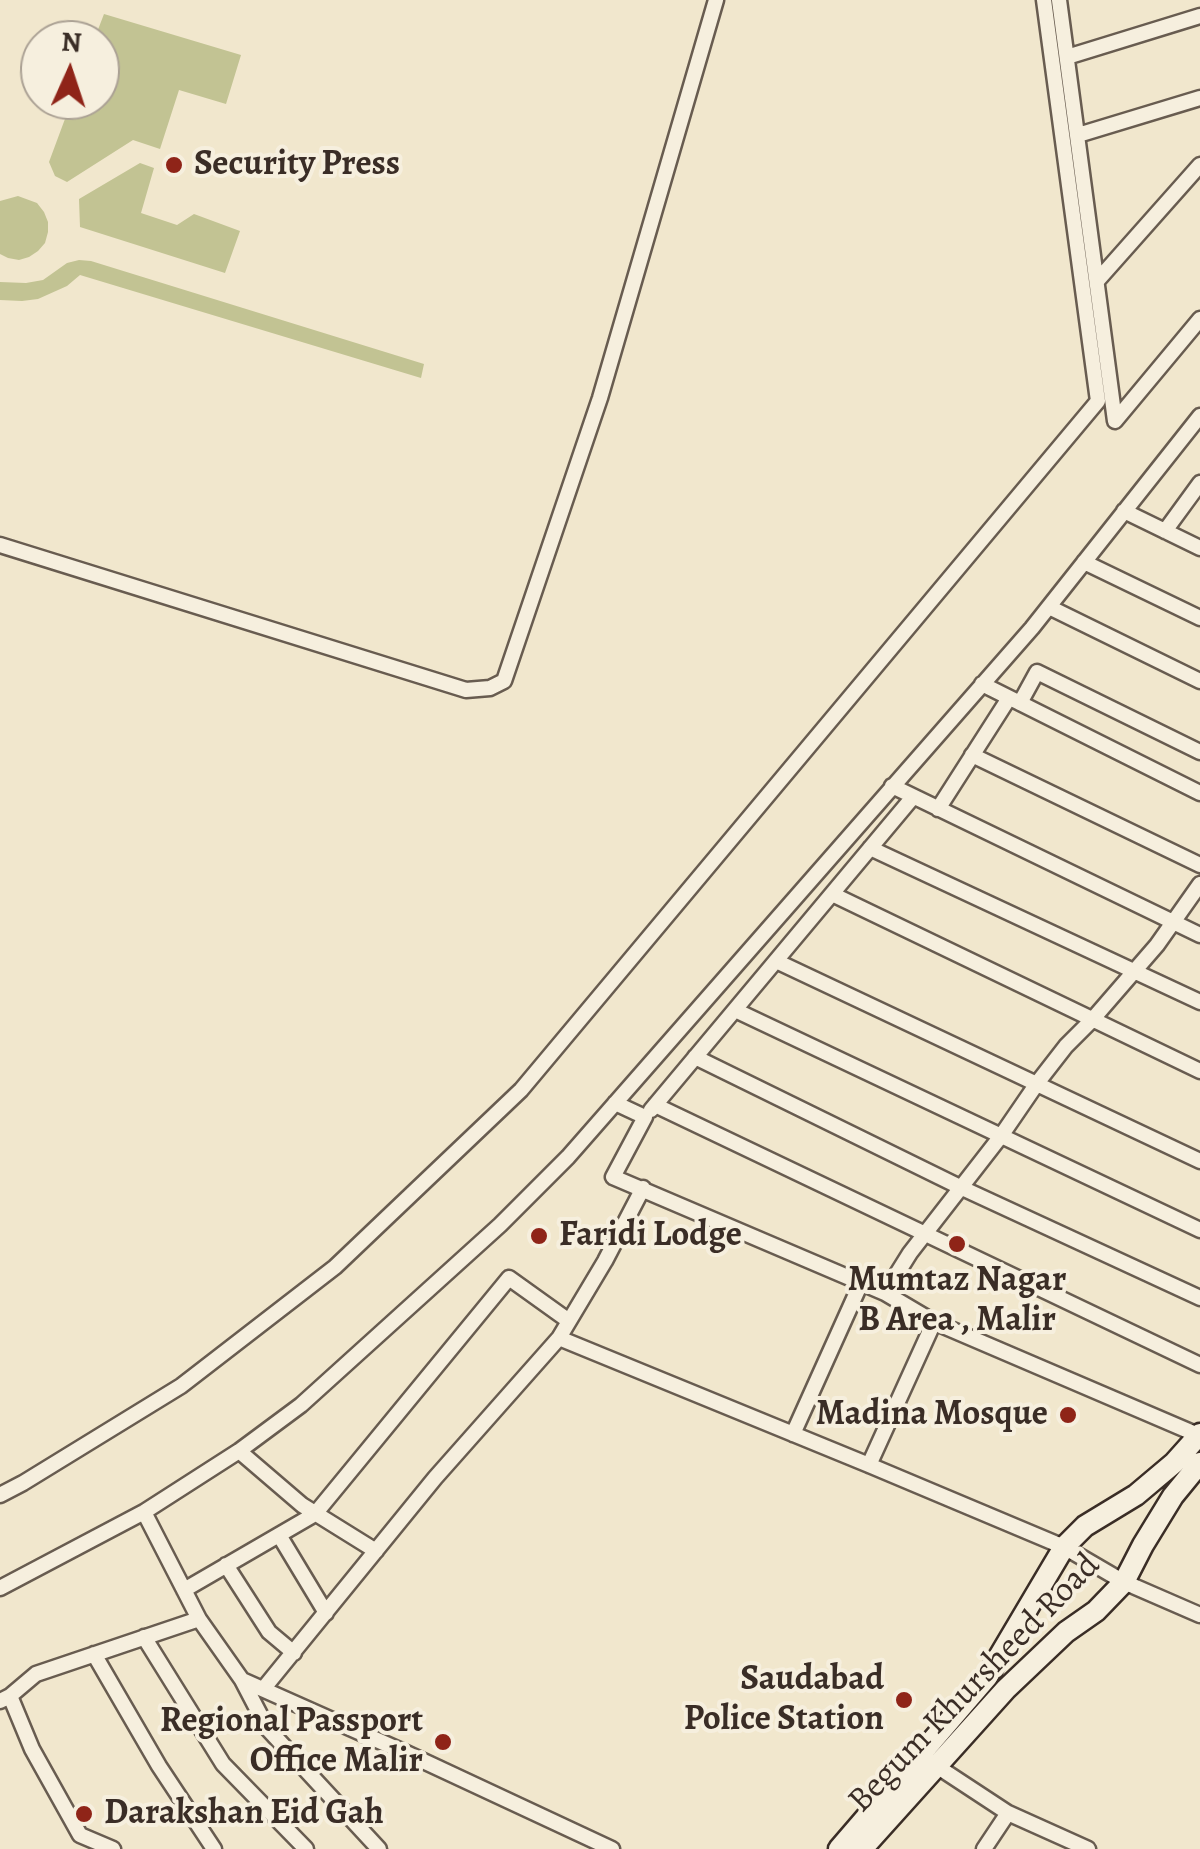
<!DOCTYPE html>
<style>
body{margin:0}
#map{position:relative;width:1200px;height:1849px;overflow:hidden;background:#f1e7cd;font-family:Alegreya,serif}
canvas{display:block}
.north{position:absolute;left:20px;top:20px;width:100px;height:100px;box-sizing:border-box;background:#f6efde;border:2px solid #aba194;border-radius:50%;rotate:3deg;font-size:28px;font-weight:700;line-height:40px;text-align:center;color:#3a2d26}
.north::after{content:'';display:block;margin:auto;width:35px;height:45px;background:#8f2418;clip-path:polygon(50% 0,100% 100%,50% 72%,0 100%)}
</style>
<div id="map">
<canvas width="1200" height="1849"></canvas>
<div class="north">N</div>
</div>
<script>
const ctx = document.querySelector('canvas').getContext('2d');
ctx.lineJoin = 'round';
function fill(path, color) {
  ctx.fillStyle = color;
  ctx.fill(path, 'evenodd');
}
function poly(rows) {
  const path = new Path2D();
  for (const r of rows) {
    path.moveTo(r[0], r[1]);
    for (let i = 2; i < r.length; i += 2) path.lineTo(r[i], r[i + 1]);
  }
  return path;
}
function strokePath(path, color, width, dash) {
  ctx.strokeStyle = color;
  ctx.lineWidth = width;
  ctx.lineCap = dash ? 'butt' : 'round';
  ctx.setLineDash(dash || []);
  ctx.stroke(path);
}
function drawText(font, color, halo, rows, align = 'center') {
  ctx.font = font + ' Alegreya,serif';
  ctx.lineWidth = 8;
  ctx.setLineDash([]);
  ctx.textBaseline = 'middle';
  ctx.strokeStyle = halo;
  ctx.fillStyle = color;
  for (const [text, x, y, turn = 0] of rows) {
    ctx.save();
    ctx.translate(x, y);
    ctx.rotate((+turn || 0) * Math.PI / 180);
    ctx.textAlign = isNaN(turn) ? turn : align;
    if (halo) ctx.strokeText(text, 0, 0);
    ctx.fillText(text, 0, 0);
    ctx.restore();
  }
}
const green = poly([
 [104,14,241,55,226,104,179,90,160,149,133,140,67,182,55,176,49,162,72,100,100,100,100,40,94,40],
 [140,163,154,168,141,213,177,225,194,214,240,231,225,273,80,227,79,199],
 [18,196,37,203,44,212,48,222,48,232,45,243,38,251,29,257,19,260,8,258,0,254,0,201],
 [79,260,91,261,424,364,421,378,80,275,67,286,38,299,22,301,0,300,0,282,26,283,43,280,67,263]
]);
const minor = poly([
 [1059,0,1115,421,1200,319],
 [1067,57,1200,16],
 [1078,135,1200,98],
 [1097,281,1200,165],
 [1124,511,1200,548],
 [1165,531,1200,483],
 [0,545,466,690,490,688,504,681,600,398,716,0],
 [1084,562,1200,618],
 [1049,607,1200,681],
 [982,684,1200,793],
 [1020,703,1037,672,1200,752],
 [972,755,1200,865],
 [892,786,1200,935],
 [938,809,1009,698],
 [870,848,1200,1002],
 [832,894,1200,1071],
 [776,961,1200,1161],
 [735,1010,1200,1230],
 [695,1057,962,1188,1200,1298],
 [615,1103,645,1117,613,1177,885,1293,934,1322,1198,1435],
 [655,1105,1200,1365],
 [651,1110,913,797],
 [885,1293,910,1253,1001,1136,1038,1082,1066,1046,1092,1020,1157,945,1200,884],
 [559,1338,869,1465,1064,1547,1124,1582,1200,1615],
 [793,1434,861,1283],
 [239,1451,302,1505,376,1551],
 [869,1465,934,1322],
 [0,1495,23,1483,181,1386,335,1267,521,1090,1098,401,1044,0],
 [144,1512,199,1619,242,1680,404,1752,612,1849],
 [279,1535,326,1613],
 [226,1565,269,1632,294,1653],
 [0,1588,144,1512,239,1451,301,1405,500,1225,568,1157,1032,628,1200,416],
 [184,1590,315,1514,509,1278,569,1321],
 [144,1637,223,1764,306,1849],
 [94,1654,159,1766,214,1849],
 [242,1680,267,1728,379,1849],
 [264,1688,435,1478,559,1338,605,1261,643,1188],
 [10,1696,32,1749,80,1835,113,1849],
 [0,1701,10,1696,36,1674,199,1619],
 [935,1765,1008,1813,1088,1849],
 [984,1849,1008,1813]
]);
const secondary = poly([
 [839,1849,987,1677,1064,1547,1085,1526,1136,1495,1174,1463,1200,1434],
 [862,1849,1006,1689,1066,1632,1096,1611,1124,1582,1143,1545,1173,1496,1200,1463]
]);
const markers = [
 [174,165,10,"#8f2418"],
 [539,1236,10,"#8f2418"],
 [957,1244,10,"#8f2418"],
 [1068,1415,10,"#8f2418"],
 [904,1700,10,"#8f2418"],
 [443,1742,10,"#8f2418"],
 [84,1814,10,"#8f2418"]
];
const poiNames = [
 ["Security Press",194,165],
 ["Faridi Lodge",559,1236],
 ["Mumtaz Nagar",957,1281,"center"],
 ["B Area , Malir",957,1321,"center"],
 ["Madina Mosque",1048,1415,"right"],
 ["Saudabad",884,1680,"right"],
 ["Police Station",884,1720,"right"],
 ["Regional Passport",423,1722,"right"],
 ["Office Malir",423,1762,"right"],
 ["Darakshan Eid Gah",104,1814]
];
const streetNames = [
 ["Begum Khursheed Road",975,1684,-46]
];
fill(green, '#c2c393');
strokePath(minor, '#685c50', 19);
strokePath(secondary, '#3a2d26', 25);
strokePath(minor, '#f6efde', 14);
strokePath(secondary, '#f6efde', 20);
for (const [x, y, r, color] of markers) {
  const dot = new Path2D();
  dot.arc(x, y, r, 0, 2 * Math.PI);
  ctx.fillStyle = color;
  ctx.fill(dot);
  strokePath(dot, '#f6efde', 4);
}
drawText('bold 35px', '#3a2d26', '#f6efde', poiNames, 'left');
drawText('35px', '#3a2d26', '#f6efde', streetNames);
</script>
